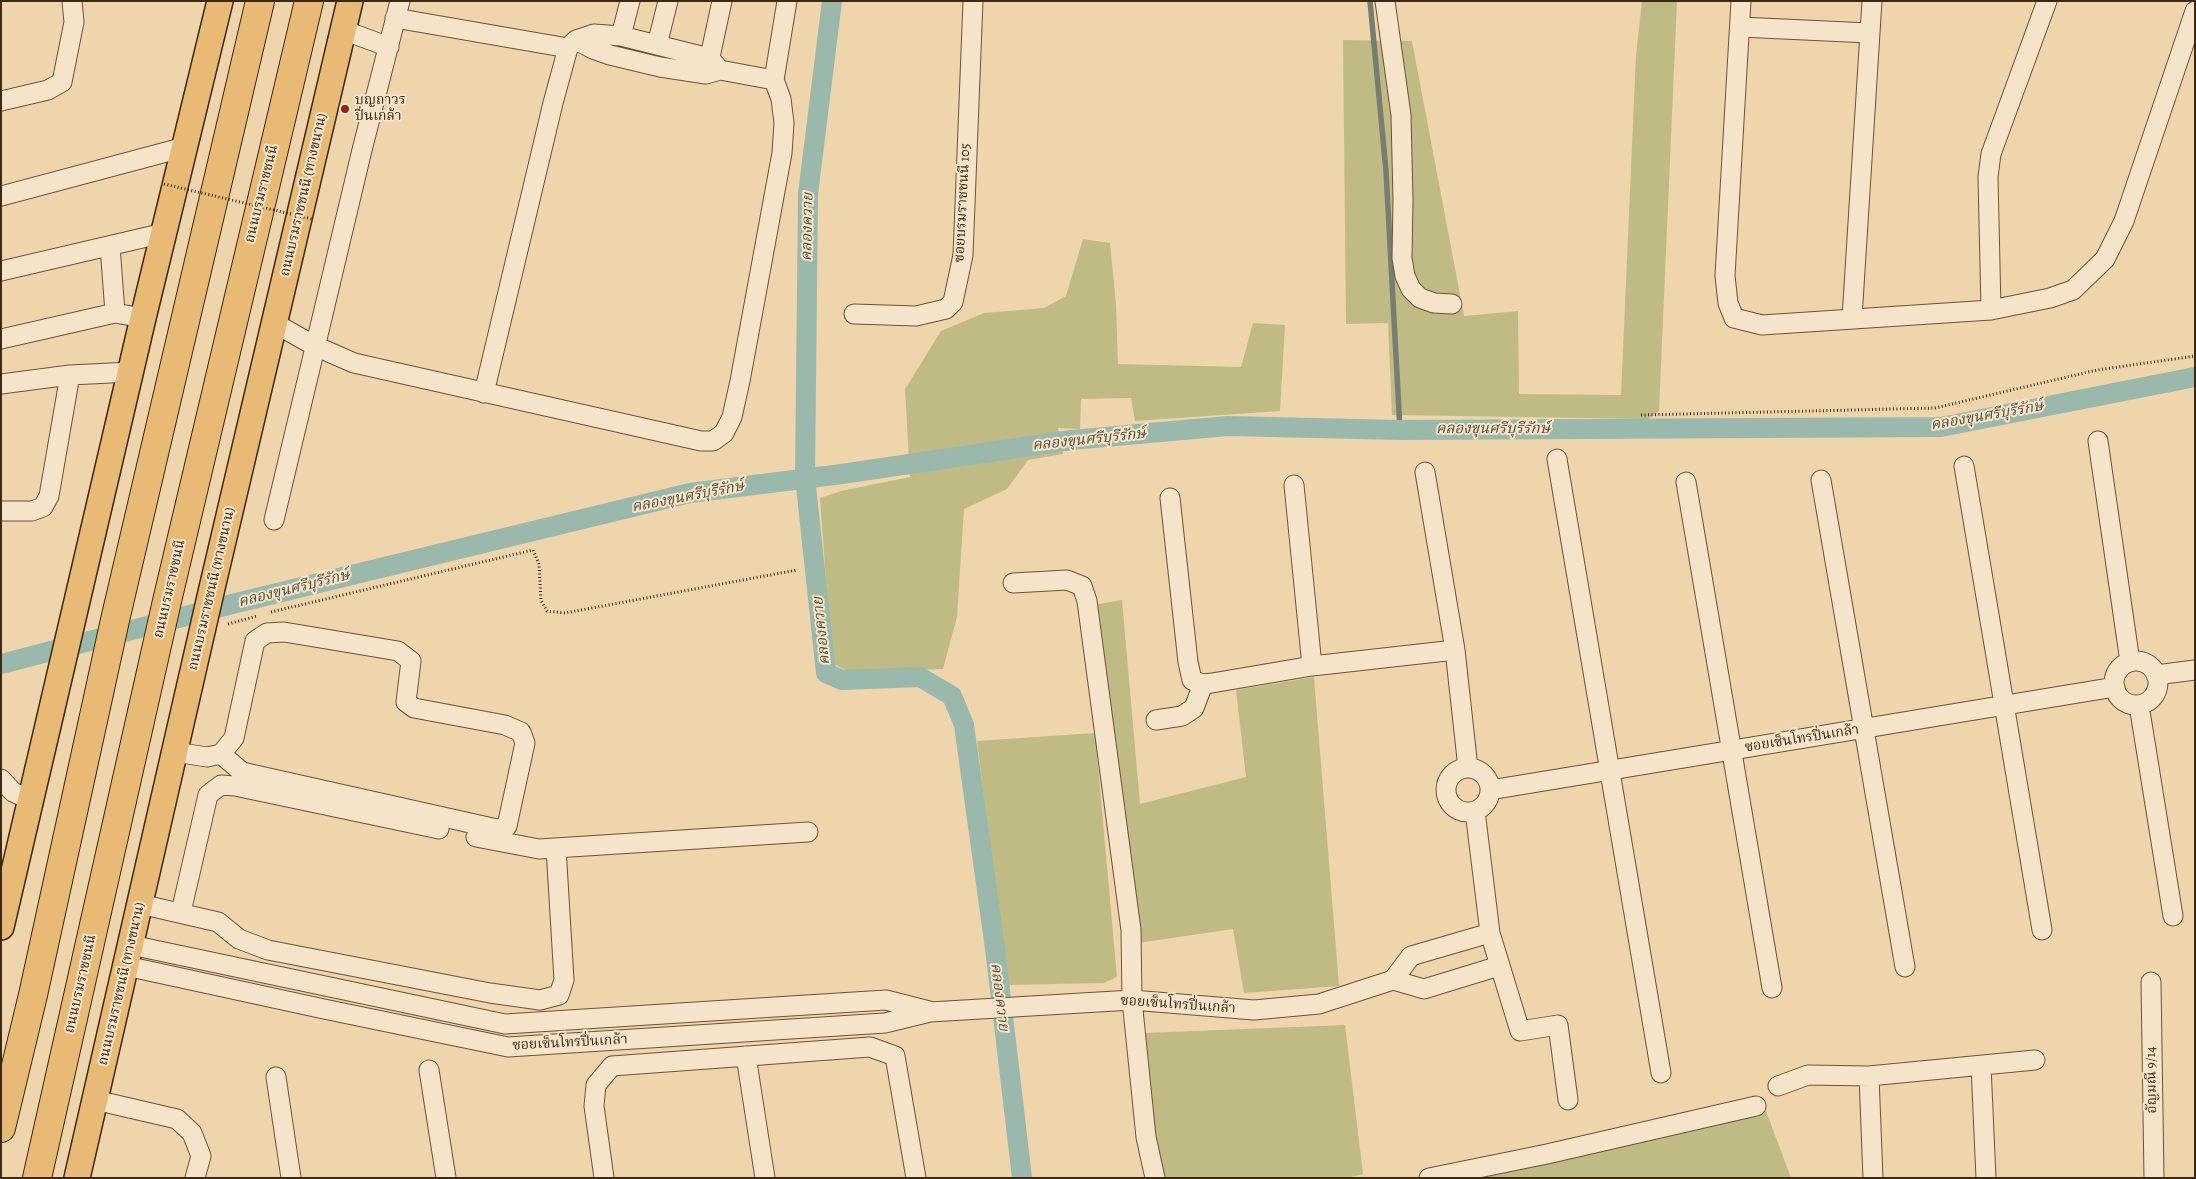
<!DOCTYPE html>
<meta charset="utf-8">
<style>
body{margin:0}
#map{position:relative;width:2196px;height:1179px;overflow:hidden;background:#efd5ac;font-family:Alegreya,serif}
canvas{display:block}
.frame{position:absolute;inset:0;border:2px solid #3d2814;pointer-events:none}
</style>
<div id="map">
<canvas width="2196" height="1179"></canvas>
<div class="frame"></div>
</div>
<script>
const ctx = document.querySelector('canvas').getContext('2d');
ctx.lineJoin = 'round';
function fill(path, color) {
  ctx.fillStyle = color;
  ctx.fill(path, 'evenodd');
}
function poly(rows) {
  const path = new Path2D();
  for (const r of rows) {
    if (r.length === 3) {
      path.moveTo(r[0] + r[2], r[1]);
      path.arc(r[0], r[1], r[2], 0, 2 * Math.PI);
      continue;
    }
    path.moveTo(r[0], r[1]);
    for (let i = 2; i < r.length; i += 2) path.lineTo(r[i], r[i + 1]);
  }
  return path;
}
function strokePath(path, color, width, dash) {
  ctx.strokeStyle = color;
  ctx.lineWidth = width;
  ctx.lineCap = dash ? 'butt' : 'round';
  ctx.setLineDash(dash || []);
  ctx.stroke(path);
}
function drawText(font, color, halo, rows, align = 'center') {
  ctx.font = font + ' Alegreya,"Noto Serif Thai",serif';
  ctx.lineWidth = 4;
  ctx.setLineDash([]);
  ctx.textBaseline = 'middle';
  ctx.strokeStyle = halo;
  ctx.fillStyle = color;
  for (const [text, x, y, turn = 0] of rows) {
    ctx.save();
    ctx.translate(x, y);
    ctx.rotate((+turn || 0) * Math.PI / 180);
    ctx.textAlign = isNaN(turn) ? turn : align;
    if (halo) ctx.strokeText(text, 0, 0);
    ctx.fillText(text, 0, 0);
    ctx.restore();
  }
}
const green = poly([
 [1642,1,1677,1,1659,411,1648,419,1392,415,1388,323,1346,324,1343,40,1412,41,1464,316,1518,311,1519,394,1621,395,1636,55],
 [1083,239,1110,243,1116,304,1118,364,1241,367,1253,323,1285,325,1280,411,1135,421,1131,398,1081,399,1080,429,1058,428,1063,454,1028,460,1007,489,964,509,957,617,943,669,849,672,832,663,820,498,841,491,910,477,905,389,941,331,984,313,1044,308,1066,296],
 [1122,600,1140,804,1246,777,1236,690,1314,677,1339,986,1244,993,1233,929,1138,943,1098,604],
 [1095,733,1117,977,1104,983,1007,985,977,741],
 [1345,1025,1363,1174,1347,1178,1165,1178,1154,1127,1144,1033],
 [1766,1111,1791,1178,1475,1177]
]);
const stream = poly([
 [1370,1,1386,171,1400,430]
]);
const canal = poly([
 [832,1,808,194,805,477,826,673,842,680,920,677,952,696,964,725,995,948,1022,1178],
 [1,664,232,604,690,493,842,474,1071,440,1228,426,1400,430,1941,427,2195,377]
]);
const path = poly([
 [1641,415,1935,408,2097,370,2195,356],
 [271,612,533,550,539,564,541,600,547,611,565,613,797,570],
 [228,624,257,616]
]);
const minor = poly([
 [1385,1,1401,115,1403,200,1402,258,1405,276,1411,289,1420,298,1434,303,1452,304],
 [1741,1,1725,276,1728,303,1734,318,1762,325,1991,310,2050,298,2073,290,2105,259,2124,221,2195,11],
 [395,18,568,48],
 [1740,27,1869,33],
 [343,30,389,47],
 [621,36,630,1],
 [576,40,593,49,610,55,660,67,706,74,720,70,774,80],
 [657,45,668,1],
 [707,71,722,1],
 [1,101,48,90,62,82,74,22,72,1],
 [1,196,185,147],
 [110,246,115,313],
 [1,271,164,233],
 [1991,310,1988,177,1991,154,2047,1],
 [854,314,916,316,946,309,953,302,963,255,973,1],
 [1852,318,1872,1],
 [274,323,315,346,354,363,701,441,713,441,724,433,732,417,740,381,782,153,784,123,781,99,774,80,787,1],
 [1,339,115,313,143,318],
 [1,384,70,375,131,372],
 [484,393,553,103,568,48,576,40,594,34,621,36,709,58,720,70],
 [2098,441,2130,662],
 [1557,459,1661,1073],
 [1964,466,2042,930],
 [1425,472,1455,650,1468,768],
 [1821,480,1905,967],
 [1686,482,1772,988],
 [1294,485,1312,666],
 [1170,498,1188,662,1192,680,1203,684,1212,683,1312,666,1455,650],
 [1,511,32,511,43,507,49,496,70,375],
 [274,520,362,150,400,1],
 [1013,583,1067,580,1082,586,1087,601,1131,930,1132,1000,1146,1137,1155,1178],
 [2136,683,22],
 [2156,675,2195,670],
 [2139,705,2173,916],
 [1156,720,1182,716,1194,708,1203,684],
 [175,752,207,757,221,754,234,738,255,641,267,633,284,632,398,651,411,661,406,702,414,708,505,725,521,732,525,743,507,826,497,829,242,772,221,754],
 [1468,790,22],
 [1,779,13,792,30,800],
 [1490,790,2115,687],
 [1475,811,1490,933,1520,1031,1558,1025,1568,1100],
 [476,837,539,849,808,832],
 [140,904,218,922,239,939,268,950,490,993,540,1000,559,995,564,980,556,848],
 [181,912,208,795,221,785,235,786,439,829],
 [1490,933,1411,956,1393,980,1424,989,1499,966],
 [131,945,505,1024,886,1000,929,1011],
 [126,966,324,1009,508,1047,885,1023,930,1012,1132,1000,1254,1010,1319,1004,1393,980],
 [2151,982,2154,1178],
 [746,1056,765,1178],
 [1981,1066,1986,1178],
 [429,1070,446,1178],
 [1869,1076,1873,1178],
 [276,1077,291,1178],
 [1778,1086,1808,1075,1869,1076,2035,1060],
 [95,1100,177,1119,192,1133,201,1156,195,1178],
 [604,1178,594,1106,596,1085,612,1066,870,1047,895,1056,916,1178],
 [1429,1178,1547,1154,1756,1106]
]);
const major = poly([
 [1,927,143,318,220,1],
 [77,1178,212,588,350,1]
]);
const highway = poly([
 [1,1128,33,995,115,620,260,1],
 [37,1178,167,601,309,1]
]);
const pathBridge = poly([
 [164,184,312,219]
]);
const markers = [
 [345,109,5,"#8f2418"]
];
const poiNames = [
 ["บุญถาวร",355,101],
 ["ปิ่นเกล้า",355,117]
];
const streetNames = [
 ["ถนนบรมราชชนนี",262,194,-76],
 ["ถนนบรมราชชนนี (ทางขนาน)",304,195,-77],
 ["ซอยบรมราชชนนี 105",963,203,-87],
 ["ถนนบรมราชชนนี",170,589,-77],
 ["ถนนบรมราชชนนี (ทางขนาน)",212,589,-77],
 ["ซอยเซ็นโทรปิ่นเกล้า",1802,739,-9],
 ["ถนนบรมราชชนนี",81,984,-77],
 ["ถนนบรมราชชนนี (ทางขนาน)",122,984,-77],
 ["ซอยเซ็นโทรปิ่นเกล้า",1178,1005,4],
 ["ซอยเซ็นโทรปิ่นเกล้า",570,1043,-3],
 ["อัญมณี 9/14",2152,1080,-91]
];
const waterNames = [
 ["คลองควาย",808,227,-89],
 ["คลองขุนศรีบุรีรักษ์",1987,416,-10],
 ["คลองขุนศรีบุรีรักษ์",1493,429],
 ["คลองขุนศรีบุรีรักษ์",1089,440,-6],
 ["คลองขุนศรีบุรีรักษ์",688,497,-11],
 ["คลองขุนศรีบุรีรักษ์",294,589,-14],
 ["คลองควาย",822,631,-96],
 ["คลองควาย",999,997,83]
];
fill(green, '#c0bb84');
strokePath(stream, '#757e6f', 5.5);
strokePath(canal, '#9ab8ab', 20);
strokePath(minor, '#6a533a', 21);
strokePath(major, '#3d2814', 28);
strokePath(highway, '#3d2814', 30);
strokePath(path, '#3d2814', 3, [1, 2.5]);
strokePath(minor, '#f5e4c9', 19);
strokePath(major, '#e8ba76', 25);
strokePath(highway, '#e8ba76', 28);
strokePath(pathBridge, '#3d2814', 3, [1, 2.5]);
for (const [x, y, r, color] of markers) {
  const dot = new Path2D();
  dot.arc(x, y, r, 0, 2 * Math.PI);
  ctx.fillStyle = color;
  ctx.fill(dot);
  strokePath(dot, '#f5e4c9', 2);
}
drawText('14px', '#3d2814', '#f5e4c9', poiNames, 'left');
drawText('14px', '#3d2814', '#f5e4c9', streetNames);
drawText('italic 15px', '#544c3a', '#f5e4c9', waterNames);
</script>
